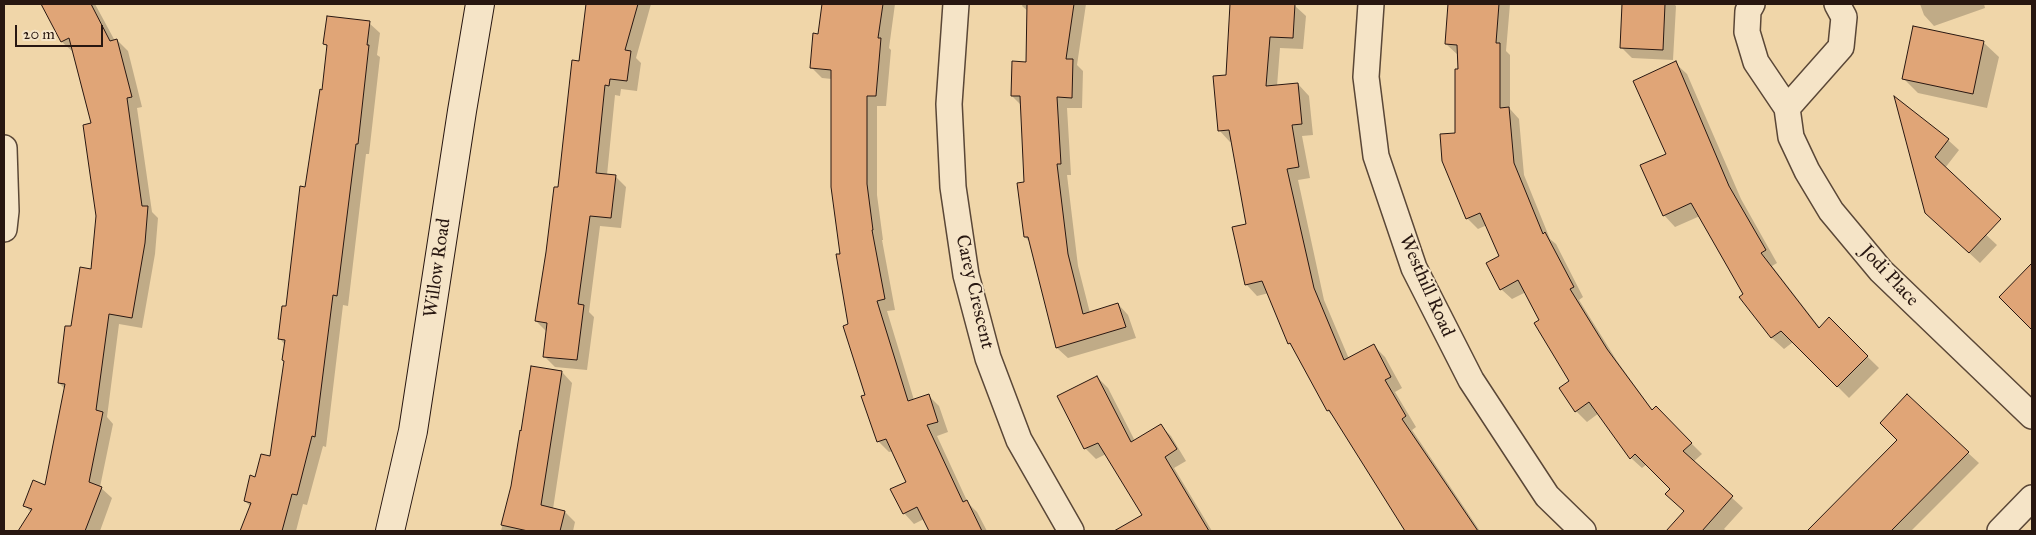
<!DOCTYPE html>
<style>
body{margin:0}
#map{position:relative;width:2036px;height:535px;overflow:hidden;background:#f0d6a9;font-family:"IM FELL Great Primer",serif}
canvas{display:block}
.frame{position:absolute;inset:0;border:5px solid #281711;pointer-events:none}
.scale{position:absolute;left:15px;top:25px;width:88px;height:22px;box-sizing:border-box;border:2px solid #281711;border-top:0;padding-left:6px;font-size:15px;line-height:18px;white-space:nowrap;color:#281711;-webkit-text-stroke:4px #f5e4c7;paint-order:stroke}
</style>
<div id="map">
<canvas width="2036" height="535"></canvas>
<div class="frame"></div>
<div class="scale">20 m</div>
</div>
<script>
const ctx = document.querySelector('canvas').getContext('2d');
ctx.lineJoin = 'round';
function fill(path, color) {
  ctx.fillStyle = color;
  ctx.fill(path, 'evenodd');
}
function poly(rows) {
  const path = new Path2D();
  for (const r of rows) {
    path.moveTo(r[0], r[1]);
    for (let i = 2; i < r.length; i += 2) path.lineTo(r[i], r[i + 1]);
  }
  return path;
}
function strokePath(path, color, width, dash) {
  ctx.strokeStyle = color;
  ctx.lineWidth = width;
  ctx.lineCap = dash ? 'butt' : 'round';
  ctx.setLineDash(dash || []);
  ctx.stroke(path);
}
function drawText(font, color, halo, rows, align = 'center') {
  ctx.font = font + ' "IM FELL Great Primer",serif';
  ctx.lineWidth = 4;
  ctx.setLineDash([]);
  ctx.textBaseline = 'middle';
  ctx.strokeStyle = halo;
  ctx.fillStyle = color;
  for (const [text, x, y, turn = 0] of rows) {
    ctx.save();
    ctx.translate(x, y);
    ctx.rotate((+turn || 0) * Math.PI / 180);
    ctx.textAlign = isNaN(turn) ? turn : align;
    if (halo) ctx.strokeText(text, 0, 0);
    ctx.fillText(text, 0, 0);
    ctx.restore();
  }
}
const shadow = poly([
 [42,4,95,4,115,41,117,40,128,51,142,107,137,108,152,212,158,218,155,254,142,328,119,324,107,417,113,424,100,487,112,498,100,531,20,531,32,513,24,505,46,487,65,389,59,383,72,328,92,270,97,216,92,125,73,52,62,42],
 [586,4,651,4,636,58,641,63,637,91,621,89,620,96,615,95,607,175,615,176,626,187,621,228,600,226,589,312,594,317,587,370,555,367,544,356,547,332,536,321,580,62,587,6],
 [823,4,895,4,889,48,891,50,886,106,877,106,877,195,883,240,882,240,895,310,887,311,914,400,929,396,939,406,948,432,937,436,968,503,977,512,987,531,930,531,924,519,914,524,904,513,907,483,893,451,889,452,878,441,850,325,842,255,832,79,822,78,811,67,819,35],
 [1023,4,1086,4,1077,65,1083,71,1082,108,1067,108,1071,175,1067,175,1078,266,1090,313,1118,304,1128,315,1136,338,1068,358,1057,348,1030,242,1025,237,1025,183,1021,105,1012,96,1028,63,1029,12,1022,6],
 [1231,4,1290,4,1294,5,1306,16,1303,49,1280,48,1277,86,1298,84,1309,96,1313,135,1302,136,1310,178,1298,180,1324,300,1349,359,1374,346,1385,357,1402,388,1395,392,1416,427,1412,430,1480,531,1407,531,1336,419,1328,411,1293,347,1289,343,1269,293,1257,296,1246,284,1248,225,1233,141,1230,142,1219,130,1227,76],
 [1457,4,1510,4,1506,51,1510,55,1510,109,1519,119,1524,175,1550,239,1556,244,1583,297,1579,300,1617,361,1653,411,1656,408,1702,454,1693,462,1743,508,1724,529,1727,531,1675,531,1671,528,1685,512,1672,489,1647,464,1642,468,1631,458,1599,413,1587,422,1576,411,1571,381,1526,292,1512,299,1501,289,1500,257,1487,225,1478,229,1467,218,1456,134,1458,55,1446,44,1456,14],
 [1623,4,1674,4,1676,6,1673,60,1632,58,1621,47],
 [1920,4,1984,4,1985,8,1934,26,1924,15],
 [369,23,380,33,377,55,380,57,369,154,366,154,348,306,343,305,326,447,323,446,307,505,303,504,296,531,242,531,251,507,245,501,256,478,271,458,285,362,285,345,280,339,287,307,323,91,328,47,325,44],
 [1914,27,1984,43,1999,57,1987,108,1918,93,1903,78],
 [1675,63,1687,74,1741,199,1777,263,1772,266,1820,328,1829,319,1879,368,1849,398,1793,342,1784,349,1772,338,1741,297,1744,295,1700,216,1675,227,1664,215],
 [1896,99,1948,140,1959,150,1945,168,1982,231,1997,245,1980,263,1937,223],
 [562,372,572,383,553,509,565,512,575,522,573,531,501,531,512,486],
 [1097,377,1108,388,1135,441,1160,425,1171,436,1186,461,1174,468,1212,531,1148,531,1140,518,1144,515,1106,454,1096,459,1086,449,1059,396],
 [1899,440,1968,453,1979,463,1911,531,1808,531]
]);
const building = poly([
 [41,4,91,4,110,41,117,39,132,97,127,98,142,206,148,206,145,243,132,318,109,314,96,410,103,412,89,482,102,487,85,531,18,531,32,509,23,506,33,480,45,485,65,384,58,383,65,326,71,326,80,267,91,269,96,216,83,125,91,123,69,38,61,42,41,4],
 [586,4,638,4,625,50,631,51,627,81,610,79,609,86,605,85,596,173,616,175,611,218,590,216,578,304,584,305,577,360,543,357,547,323,535,321,546,252,554,187,558,187,572,60,579,61,586,4],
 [822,4,883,4,878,38,881,38,876,96,867,96,867,184,873,230,872,230,885,299,877,301,908,401,929,394,938,422,927,425,963,502,967,500,982,531,929,531,917,507,903,514,890,489,906,482,886,439,877,442,861,396,865,395,843,326,848,324,836,254,840,254,831,187,831,70,810,68,813,33,818,34,822,4],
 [1027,4,1074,4,1066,59,1073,59,1072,98,1057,97,1061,164,1057,164,1068,254,1083,314,1118,303,1126,327,1056,348,1028,237,1024,237,1017,183,1024,182,1020,96,1011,96,1012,61,1026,62,1027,4],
 [1230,4,1295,4,1293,38,1270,37,1266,86,1298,83,1302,124,1292,125,1299,167,1287,169,1314,288,1344,360,1374,344,1391,377,1385,380,1406,416,1402,419,1478,531,1405,531,1329,410,1327,411,1290,343,1288,344,1262,281,1245,285,1232,227,1246,224,1229,130,1218,131,1213,76,1226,75,1230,4],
 [1448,4,1499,4,1496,43,1500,43,1500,108,1509,107,1514,163,1543,234,1545,232,1574,287,1570,289,1607,349,1652,410,1656,406,1692,443,1683,451,1733,496,1702,531,1666,531,1684,511,1665,494,1670,489,1635,454,1630,459,1589,402,1575,412,1559,388,1569,381,1534,323,1539,320,1518,280,1500,290,1486,263,1499,256,1480,213,1466,219,1442,161,1440,134,1455,133,1455,69,1458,69,1457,45,1445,44,1448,4],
 [1622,4,1665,4,1663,50,1620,48,1622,4],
 [327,16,370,21,367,45,369,45,358,144,356,144,337,296,333,295,315,437,312,436,297,495,292,494,282,531,240,531,251,503,244,501,250,475,255,477,261,454,270,456,284,361,282,360,285,340,278,339,282,306,286,306,300,186,305,187,320,89,322,90,327,45,323,44,327,16],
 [1913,26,1984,41,1973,94,1902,79,1913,26],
 [1676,61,1729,186,1766,250,1761,253,1819,328,1829,317,1868,356,1837,387,1781,331,1771,338,1739,297,1743,294,1691,203,1663,216,1640,165,1666,154,1633,81,1676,61],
 [1894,96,1949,139,1935,157,2001,219,1969,253,1925,213,1894,96],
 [2032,263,2032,330,1999,297,2032,263],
 [531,366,562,371,541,505,565,511,560,531,528,531,501,525,511,486,520,430,521,431,531,366],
 [1097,376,1131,442,1161,424,1177,449,1165,457,1209,531,1114,531,1142,515,1098,443,1084,449,1057,396,1097,376],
 [1907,394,1969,452,1891,531,1807,531,1897,440,1880,423,1907,394]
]);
const street = poly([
 [956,4,949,104,953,187,966,275,988,358,1019,440,1071,531],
 [1371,4,1366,77,1376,156,1414,268,1471,380,1547,496,1583,531],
 [1752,4,1748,11,1747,32,1756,62,1787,108,1791,137,1807,171,1831,211,1881,271,2032,416],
 [1787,108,1841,47,1844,17,1837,4],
 [4,148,6,211,4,229],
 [2000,531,2032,498]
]);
const secondary = poly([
 [390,531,413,431,462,111,480,4]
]);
const streetNames = [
 ["Willow Road",438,268,-82],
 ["Jodi Place",1889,276,47],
 ["Westhill Road",1426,286,66],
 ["Carey Crescent",974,292,77]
];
fill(shadow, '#0003');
fill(building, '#e0a577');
strokePath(building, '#281711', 1);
strokePath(street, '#5a4737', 28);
strokePath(secondary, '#281711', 30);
strokePath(street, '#f5e4c7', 25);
strokePath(secondary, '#f5e4c7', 28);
drawText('19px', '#281711', '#f5e4c7', streetNames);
</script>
